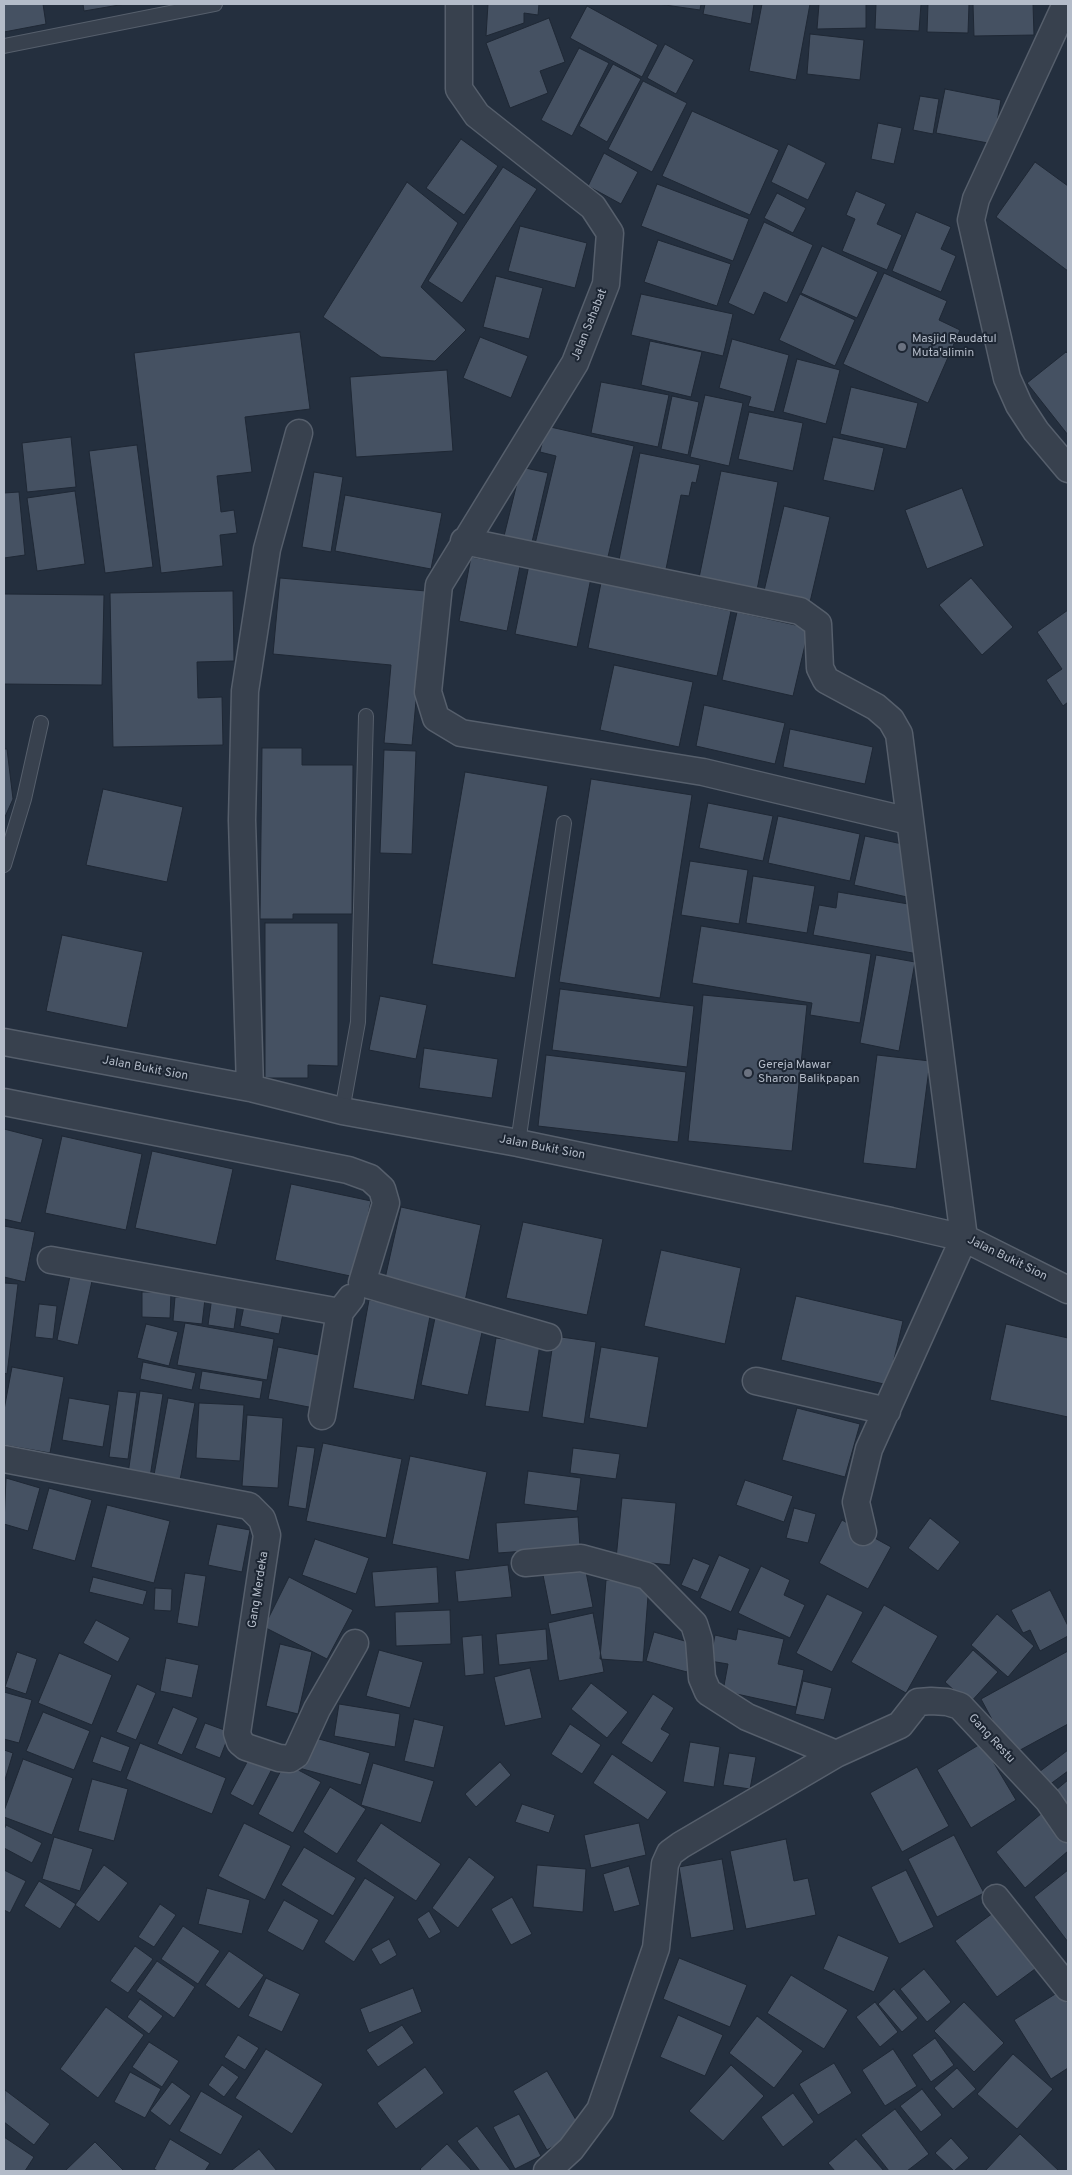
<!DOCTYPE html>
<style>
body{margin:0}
#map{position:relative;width:1072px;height:2175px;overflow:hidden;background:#242f3e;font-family:Overpass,sans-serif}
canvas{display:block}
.frame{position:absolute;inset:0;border:5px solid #b4bcc9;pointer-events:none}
</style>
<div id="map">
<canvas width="1072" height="2175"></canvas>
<div class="frame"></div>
</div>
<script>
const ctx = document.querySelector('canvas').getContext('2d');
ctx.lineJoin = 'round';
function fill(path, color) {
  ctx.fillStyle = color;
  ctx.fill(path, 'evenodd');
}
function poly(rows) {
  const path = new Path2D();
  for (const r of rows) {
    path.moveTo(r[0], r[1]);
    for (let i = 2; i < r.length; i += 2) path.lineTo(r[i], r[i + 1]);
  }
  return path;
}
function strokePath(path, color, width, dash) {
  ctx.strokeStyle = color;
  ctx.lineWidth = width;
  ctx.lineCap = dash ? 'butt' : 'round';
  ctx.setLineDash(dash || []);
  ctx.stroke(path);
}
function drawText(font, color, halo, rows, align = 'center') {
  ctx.font = font + ' Overpass,sans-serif';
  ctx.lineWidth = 4;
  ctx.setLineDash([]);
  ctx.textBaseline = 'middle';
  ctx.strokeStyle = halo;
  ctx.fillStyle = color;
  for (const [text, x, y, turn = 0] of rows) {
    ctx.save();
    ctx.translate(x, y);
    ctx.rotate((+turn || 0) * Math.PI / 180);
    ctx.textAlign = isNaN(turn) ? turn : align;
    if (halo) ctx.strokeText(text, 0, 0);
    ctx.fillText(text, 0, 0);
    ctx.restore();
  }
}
const building = poly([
 [4,4,43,4,46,24,4,32,4,4],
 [83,4,125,4,84,11,83,4],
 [488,4,539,4,538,15,524,13,524,23,486,36,488,4],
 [658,4,701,4,700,10,658,4],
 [705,4,754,4,751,24,703,14,705,4],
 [762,4,810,4,796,80,749,71,762,4],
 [819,4,866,4,866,28,817,29,819,4],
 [876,4,921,4,919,31,875,29,876,4],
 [928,4,969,4,968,33,927,32,928,4],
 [973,4,1033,4,1034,35,974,36,973,4],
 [587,6,658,45,642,77,570,38,587,6],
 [549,18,565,62,540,71,548,93,510,108,486,43,549,18],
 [810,34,864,40,860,80,807,74,810,34],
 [665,44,694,60,676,94,647,78,665,44],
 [579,48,609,63,572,136,541,120,579,48],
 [613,64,641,79,607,142,579,126,613,64],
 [643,81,687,103,652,172,608,149,643,81],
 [945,89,1001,100,993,144,936,133,945,89],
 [920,96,939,99,933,134,913,130,920,96],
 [692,111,779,150,750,215,662,176,692,111],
 [878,123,902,128,894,164,871,159,878,123],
 [461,139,498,166,464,215,426,188,461,139],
 [788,144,826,163,808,200,771,182,788,144],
 [604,153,638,172,621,204,588,186,604,153],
 [1035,162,1068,186,1068,271,996,217,1035,162],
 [503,167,537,189,462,303,428,281,503,167],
 [407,182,458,223,421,287,466,330,435,361,381,357,323,317,407,182],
 [657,184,749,219,733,261,641,226,657,184],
 [856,191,886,204,877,224,902,235,887,270,842,251,855,219,846,215,856,191],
 [777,193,806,208,793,233,764,218,777,193],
 [916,212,951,227,941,249,956,256,941,292,892,271,916,212],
 [764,222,813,245,787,303,764,292,754,315,728,303,764,222],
 [520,226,587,243,575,288,508,271,520,226],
 [658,240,731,264,717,306,644,282,658,240],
 [822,246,878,272,857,318,801,293,822,246],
 [884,273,947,301,939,320,960,330,928,403,843,364,884,273],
 [496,276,543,288,529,339,483,327,496,276],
 [641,294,733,314,723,356,631,335,641,294],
 [800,294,855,320,835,366,779,340,800,294],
 [300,332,310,409,245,417,252,472,217,476,221,512,234,510,237,533,220,535,223,566,161,573,134,353,300,332],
 [480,337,528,356,511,398,463,378,480,337],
 [732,339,789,355,774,412,748,406,751,397,719,388,732,339],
 [650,341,702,352,691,397,641,385,650,341],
 [1066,352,1068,354,1068,435,1027,383,1066,352],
 [797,359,840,370,826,424,783,412,797,359],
 [447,370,453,451,356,457,350,377,447,370],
 [601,382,669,395,658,447,591,433,601,382],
 [851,387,918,403,906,449,840,434,851,387],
 [705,395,743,403,729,466,690,457,705,395],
 [672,396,699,402,688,455,661,449,672,396],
 [749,412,803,423,793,471,738,459,749,412],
 [546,426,634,446,607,561,535,544,556,456,540,452,546,426],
 [71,437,76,487,27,492,22,443,71,437],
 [833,437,884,448,874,491,823,480,833,437],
 [137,445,153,567,105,573,89,451,137,445],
 [640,453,700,465,696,483,692,482,689,496,681,495,666,569,619,560,640,453],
 [521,467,548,473,532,542,504,536,521,467],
 [721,471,778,482,757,590,699,578,721,471],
 [314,472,343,477,331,552,302,547,314,472],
 [962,488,984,546,927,569,905,510,962,488],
 [75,491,85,564,37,571,27,498,75,491],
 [19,492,25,555,4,558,4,493,19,492],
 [345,495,442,513,431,569,335,551,345,495],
 [784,506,830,517,810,602,764,591,784,506],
 [471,557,520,566,507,631,459,621,471,557],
 [529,565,591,578,577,647,515,634,529,565],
 [280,578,426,591,412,745,384,743,391,665,273,654,280,578],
 [971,578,1013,627,982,655,939,605,971,578],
 [601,583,731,611,717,676,588,648,601,583],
 [233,591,234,661,197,662,198,698,222,697,223,745,113,747,110,593,233,591],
 [4,594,104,595,102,685,4,684,4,594],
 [1068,610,1068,702,1063,706,1046,680,1062,669,1037,632,1068,610],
 [737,612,809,628,793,696,722,680,737,612],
 [614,665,693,682,679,747,600,730,614,665],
 [704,705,785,723,775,764,696,746,704,705],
 [790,729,873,747,865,784,783,767,790,729],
 [262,748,302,748,302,765,353,765,352,914,293,914,293,919,260,919,262,748],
 [4,749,7,749,13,799,4,819,4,749],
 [384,750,416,751,412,854,380,853,384,750],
 [465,772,548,786,515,978,432,964,465,772],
 [591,779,692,795,660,998,559,982,591,779],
 [103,789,183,807,167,882,86,865,103,789],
 [708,803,773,816,763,861,699,848,708,803],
 [778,816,860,834,850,881,768,863,778,816],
 [865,836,907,845,907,897,854,885,865,836],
 [690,861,748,870,739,924,681,915,690,861],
 [753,876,815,886,807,933,746,923,753,876],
 [838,892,914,905,918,954,813,935,819,905,836,908,838,892],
 [265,923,338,923,338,1066,308,1065,308,1078,265,1078,265,923],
 [701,926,871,954,860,1023,810,1015,812,1003,692,983,701,926],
 [62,935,143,952,127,1028,46,1011,62,935],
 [876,955,915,962,899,1051,860,1043,876,955],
 [560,989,694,1006,687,1067,552,1050,560,989],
 [703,995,807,1005,792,1151,688,1141,703,995],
 [380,996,427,1005,416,1059,369,1050,380,996],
 [424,1048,498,1059,492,1098,419,1088,424,1048],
 [546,1055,686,1072,678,1142,538,1126,546,1055],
 [877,1055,930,1061,916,1169,863,1163,877,1055],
 [4,1129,43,1139,21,1223,4,1219,4,1129],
 [62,1136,142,1154,126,1230,45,1213,62,1136],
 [152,1151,233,1169,216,1245,135,1228,152,1151],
 [291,1184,371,1201,355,1277,275,1260,291,1184],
 [401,1207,481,1225,465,1301,384,1283,401,1207],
 [523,1222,603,1239,587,1315,506,1298,523,1222],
 [4,1226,35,1232,25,1282,4,1277,4,1226],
 [661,1250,741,1268,725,1344,644,1326,661,1250],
 [70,1276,92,1281,78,1345,57,1340,70,1276],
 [4,1283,18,1284,7,1374,4,1373,4,1283],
 [142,1292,171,1292,170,1318,142,1317,142,1292],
 [246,1296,285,1303,279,1334,240,1326,246,1296],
 [796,1296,903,1321,888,1385,781,1360,796,1296],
 [175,1297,205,1299,202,1324,173,1321,175,1297],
 [212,1297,238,1301,234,1329,208,1325,212,1297],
 [369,1300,431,1311,414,1400,353,1388,369,1300],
 [39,1304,57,1306,53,1339,35,1337,39,1304],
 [435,1318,483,1328,468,1395,421,1385,435,1318],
 [185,1323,274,1339,267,1380,177,1365,185,1323],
 [146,1324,178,1332,169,1366,137,1358,146,1324],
 [1006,1324,1068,1338,1068,1417,990,1400,1006,1324],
 [554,1336,596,1342,584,1424,542,1417,554,1336],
 [496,1338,540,1344,529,1412,485,1406,496,1338],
 [278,1347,329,1357,319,1409,268,1399,278,1347],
 [601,1347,659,1357,647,1428,589,1418,601,1347],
 [143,1362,196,1373,192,1390,140,1379,143,1362],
 [12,1367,64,1377,50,1453,4,1445,4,1410,12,1367],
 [202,1371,263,1381,260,1399,199,1389,202,1371],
 [118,1391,137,1393,128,1459,109,1457,118,1391],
 [140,1391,163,1394,150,1477,128,1474,140,1391],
 [69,1398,110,1405,103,1447,62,1440,69,1398],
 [168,1398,195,1403,180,1480,154,1475,168,1398],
 [199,1403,244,1405,240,1461,196,1458,199,1403],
 [797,1408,860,1424,845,1477,782,1460,797,1408],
 [247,1415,283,1418,278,1488,242,1486,247,1415],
 [323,1443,402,1459,386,1538,306,1521,323,1443],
 [297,1446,315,1448,306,1509,288,1506,297,1446],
 [573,1448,620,1454,616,1479,570,1473,573,1448],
 [410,1456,487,1472,469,1560,392,1544,410,1456],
 [528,1471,581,1478,577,1511,524,1504,528,1471],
 [6,1478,40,1488,28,1531,4,1524,6,1478],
 [745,1480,793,1496,784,1522,736,1505,745,1480],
 [49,1488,92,1500,75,1561,32,1549,49,1488],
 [622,1498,676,1503,670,1565,616,1559,622,1498],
 [107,1505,170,1521,154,1583,91,1567,107,1505],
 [794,1508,816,1514,808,1543,786,1538,794,1508],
 [578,1517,580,1547,498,1553,496,1523,578,1517],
 [930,1518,960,1542,938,1571,908,1548,930,1518],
 [842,1520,891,1547,868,1589,819,1563,842,1520],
 [217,1524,250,1530,242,1572,208,1565,217,1524],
 [315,1539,369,1558,356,1594,302,1575,315,1539],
 [719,1555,750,1569,731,1612,700,1598,719,1555],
 [693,1558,710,1565,698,1592,681,1585,693,1558],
 [584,1562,593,1607,551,1615,542,1570,584,1562],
 [508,1565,512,1597,458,1602,455,1571,508,1565],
 [761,1566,790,1580,784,1595,805,1605,790,1638,738,1613,761,1566],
 [437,1567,439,1603,375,1607,372,1572,437,1567],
 [185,1573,206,1576,198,1627,177,1623,185,1573],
 [93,1577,147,1591,143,1605,89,1592,93,1577],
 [289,1577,353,1610,327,1659,264,1627,289,1577],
 [606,1580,649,1583,643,1662,600,1659,606,1580],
 [155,1588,172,1589,171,1611,154,1610,155,1588],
 [1050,1590,1068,1626,1068,1636,1040,1651,1030,1630,1023,1633,1011,1610,1050,1590],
 [827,1594,863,1612,832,1672,796,1653,827,1594],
 [884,1605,938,1636,906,1693,851,1662,884,1605],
 [450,1610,451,1644,396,1646,395,1612,450,1610],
 [593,1613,604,1672,559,1681,548,1623,593,1613],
 [997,1614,1034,1646,1008,1677,971,1645,997,1614],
 [96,1620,130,1638,118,1662,83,1643,96,1620],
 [546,1629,548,1660,499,1665,496,1634,546,1629],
 [738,1629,784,1639,778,1664,804,1670,796,1707,723,1691,728,1664,710,1661,715,1635,736,1640,738,1629],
 [654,1632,695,1644,687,1672,646,1661,654,1632],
 [482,1635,484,1674,465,1676,462,1637,482,1635],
 [280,1644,312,1652,298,1714,266,1706,280,1644],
 [379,1650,423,1662,410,1708,366,1696,379,1650],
 [973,1650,998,1672,969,1704,945,1682,973,1650],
 [1068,1651,1068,1724,1011,1755,981,1699,1068,1651],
 [17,1652,37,1659,26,1694,5,1687,17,1652],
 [59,1653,112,1675,92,1725,38,1703,59,1653],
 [166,1658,199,1665,192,1698,160,1691,166,1658],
 [530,1668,542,1718,505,1726,494,1677,530,1668],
 [803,1681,832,1688,824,1720,795,1714,803,1681],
 [591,1683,628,1712,607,1738,571,1709,591,1683],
 [137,1684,156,1693,136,1740,116,1732,137,1684],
 [4,1692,32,1700,19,1743,4,1739,4,1692],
 [653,1694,674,1708,661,1729,670,1734,652,1763,621,1743,653,1694],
 [339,1704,400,1714,395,1747,334,1736,339,1704],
 [173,1707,198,1718,182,1755,157,1744,173,1707],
 [43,1712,90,1731,74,1770,26,1751,43,1712],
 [414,1719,444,1726,434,1768,404,1761,414,1719],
 [205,1723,230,1732,220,1758,195,1748,205,1723],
 [570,1724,601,1745,582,1774,551,1754,570,1724],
 [101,1736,130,1747,121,1772,92,1762,101,1736],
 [308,1736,370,1753,361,1785,299,1768,308,1736],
 [690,1742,720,1747,714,1787,683,1782,690,1742],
 [140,1743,226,1778,212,1814,126,1779,140,1743],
 [982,1743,1016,1800,971,1828,937,1770,982,1743],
 [4,1750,13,1753,4,1783,4,1750],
 [1068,1750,1068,1771,1049,1785,1039,1772,1068,1750],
 [253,1751,275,1763,253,1806,230,1794,253,1751],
 [729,1753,756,1757,750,1789,723,1785,729,1753],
 [612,1754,667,1792,648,1820,593,1783,612,1754],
 [23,1759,73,1778,52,1835,4,1817,4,1811,23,1759],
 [500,1762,511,1775,476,1807,465,1794,500,1762],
 [285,1763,321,1782,293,1833,258,1814,285,1763],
 [373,1763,434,1781,421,1823,361,1805,373,1763],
 [917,1767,949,1826,902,1852,870,1793,917,1767],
 [92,1779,128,1789,114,1841,78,1831,92,1779],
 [1068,1780,1068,1806,1056,1790,1068,1780],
 [330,1787,366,1809,337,1854,303,1832,330,1787],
 [522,1804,555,1815,549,1833,515,1822,522,1804],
 [1042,1813,1068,1844,1068,1851,1025,1888,996,1852,1042,1813],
 [244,1823,291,1846,265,1900,218,1876,244,1823],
 [381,1823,441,1864,416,1901,356,1861,381,1823],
 [639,1823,646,1855,591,1868,584,1835,639,1823],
 [6,1825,42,1843,32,1863,4,1848,4,1830,6,1825],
 [954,1835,984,1893,937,1917,908,1859,954,1835],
 [54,1837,93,1849,80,1891,42,1879,54,1837],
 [786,1839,794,1881,808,1878,816,1915,746,1929,730,1851,786,1839],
 [304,1847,356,1878,333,1916,281,1885,304,1847],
 [469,1857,495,1877,458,1928,432,1908,469,1857],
 [722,1859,734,1930,691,1938,679,1867,722,1859],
 [104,1865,128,1883,99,1922,75,1905,104,1865],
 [537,1865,586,1869,583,1912,533,1907,537,1865],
 [629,1866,640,1905,614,1912,603,1874,629,1866],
 [4,1870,26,1881,10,1913,4,1910,4,1870],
 [906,1870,934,1927,899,1944,871,1887,906,1870],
 [1068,1870,1068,1942,1034,1897,1068,1870],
 [365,1878,395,1897,354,1962,324,1942,365,1878],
 [39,1881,76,1904,60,1929,24,1906,39,1881],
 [207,1888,250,1900,242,1934,198,1924,207,1888],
 [512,1897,532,1934,511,1945,491,1909,512,1897],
 [284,1900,319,1920,303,1951,267,1931,284,1900],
 [160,1904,176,1915,154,1947,138,1937,160,1904],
 [429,1911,441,1932,429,1939,417,1919,429,1911],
 [993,1913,1035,1969,997,1997,955,1941,993,1913],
 [183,1926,220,1951,198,1984,161,1959,183,1926],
 [838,1935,889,1957,874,1992,823,1969,838,1935],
 [389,1939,397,1955,380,1965,371,1949,389,1939],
 [135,1946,153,1959,128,1993,110,1981,135,1946],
 [229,1951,264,1975,239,2009,205,1985,229,1951],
 [679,1958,747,1985,730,2027,663,1999,679,1958],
 [157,1961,195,1987,174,2018,136,1991,157,1961],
 [924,1969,951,2002,927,2022,900,1989,924,1969],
 [791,1975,848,2010,824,2049,767,2013,791,1975],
 [266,1978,300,1994,282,2032,248,2016,266,1978],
 [413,1988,422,2012,369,2033,360,2009,413,1988],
 [894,1989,918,2018,902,2032,878,2004,894,1989],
 [1060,1991,1068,2004,1068,2068,1051,2079,1014,2020,1060,1991],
 [140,1999,163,2016,149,2034,127,2017,140,1999],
 [875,2002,898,2032,880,2047,856,2017,875,2002],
 [964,2002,1004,2043,974,2072,934,2031,964,2002],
 [106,2007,144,2035,98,2098,60,2069,106,2007],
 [678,2015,723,2035,705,2076,660,2057,678,2015],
 [757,2016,803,2051,774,2088,729,2053,757,2016],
 [402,2025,414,2043,378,2067,366,2050,402,2025],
 [238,2035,259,2048,245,2070,224,2057,238,2035],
 [935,2038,954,2065,931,2082,912,2055,935,2038],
 [149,2042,179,2061,162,2087,132,2067,149,2042],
 [266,2049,323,2084,292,2134,235,2098,266,2049],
 [893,2049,917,2086,885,2106,862,2070,893,2049],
 [1013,2054,1053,2089,1017,2129,977,2094,1013,2054],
 [834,2063,852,2093,818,2115,799,2084,834,2063],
 [222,2065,239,2077,224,2097,208,2085,222,2065],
 [731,2065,764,2096,723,2141,689,2111,731,2065],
 [425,2067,444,2093,396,2129,377,2103,425,2067],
 [957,2068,976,2089,953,2109,934,2088,957,2068],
 [547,2071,582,2130,547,2150,513,2091,547,2071],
 [130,2072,161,2089,145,2118,114,2102,130,2072],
 [172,2082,191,2096,170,2126,150,2111,172,2082],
 [922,2089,942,2115,921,2132,900,2106,922,2089],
 [5,2090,50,2124,34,2145,4,2122,5,2090],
 [201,2091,243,2116,221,2155,179,2131,201,2091],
 [793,2093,814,2122,783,2147,761,2117,793,2093],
 [895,2109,929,2154,907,2171,889,2171,861,2135,895,2109],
 [519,2114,541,2156,515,2169,493,2127,519,2114],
 [477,2126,511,2171,480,2171,457,2141,477,2126],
 [1020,2134,1059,2171,985,2171,1020,2134],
 [4,2137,34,2157,25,2171,4,2171,4,2137],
 [951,2138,969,2158,954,2171,935,2153,951,2138],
 [170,2139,210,2163,205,2171,158,2171,154,2169,170,2139],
 [856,2139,884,2171,835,2171,828,2163,856,2139],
 [95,2142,124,2171,65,2171,95,2142],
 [447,2144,472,2171,422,2171,420,2169,447,2144],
 [259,2149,277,2171,233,2171,232,2170,259,2149]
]);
const service = poly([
 [4,46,215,4],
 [4,865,24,799,41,723],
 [342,1111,358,1022,366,716],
 [518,1143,564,823]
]);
const minor = poly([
 [459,4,459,89,477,115,593,207,610,233,606,284,575,363,439,585,428,692,436,718,461,733,703,772,909,821],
 [1066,4,976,199,971,220,1007,378,1019,405,1036,431,1068,469],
 [464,541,800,611,818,624,820,668,826,680,876,707,891,720,899,734,964,1238,869,1449,856,1502,863,1532],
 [4,1042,250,1088,342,1111,518,1143,891,1221,964,1238,1068,1290],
 [250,1088,242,820,245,691,267,549,299,433],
 [4,1102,348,1170,370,1178,382,1189,386,1203,362,1283,548,1337],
 [51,1260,340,1312],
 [756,1381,887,1411],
 [322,1416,340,1312,351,1298],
 [4,1459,249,1506,262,1519,267,1535,237,1733,240,1742,246,1747,279,1758,290,1759,296,1755,317,1709,355,1643],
 [525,1563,581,1558,647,1576,694,1624,699,1640,702,1678,708,1692,747,1717,836,1754],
 [996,1898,1068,1988],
 [547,2171,571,2149,600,2110,656,1948,665,1864,670,1853,681,1845,836,1754,900,1725,918,1702,931,1701,947,1702,960,1706,1048,1800,1068,1829]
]);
const markers = [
 [902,347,5,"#6b7280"],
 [748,1073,5,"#6b7280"]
];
const streetNames = [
 ["Jalan Sahabat",590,325,-68],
 ["Jalan Bukit Sion",145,1069,11],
 ["Jalan Bukit Sion",542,1148,11],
 ["Jalan Bukit Sion",1007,1259,26],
 ["Gang Merdeka",259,1590,-81],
 ["Gang Restu",991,1739,47]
];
const poiNames = [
 ["Masjid Raudatul",912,340],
 ["Muta'alimin",912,354],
 ["Gereja Mawar",758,1066],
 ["Sharon Balikpapan",758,1080]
];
fill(building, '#455162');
strokePath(building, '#1f2835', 1);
strokePath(service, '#565f6c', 16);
strokePath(minor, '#565f6c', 29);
strokePath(service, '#38414e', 14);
strokePath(minor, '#38414e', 26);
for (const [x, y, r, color] of markers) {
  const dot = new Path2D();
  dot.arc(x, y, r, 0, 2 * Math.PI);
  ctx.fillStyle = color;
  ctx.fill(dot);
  strokePath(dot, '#1d2633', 2);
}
drawText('12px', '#b4bcc9', '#1d2633', streetNames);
drawText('12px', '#b4bcc9', '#1d2633', poiNames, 'left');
</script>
